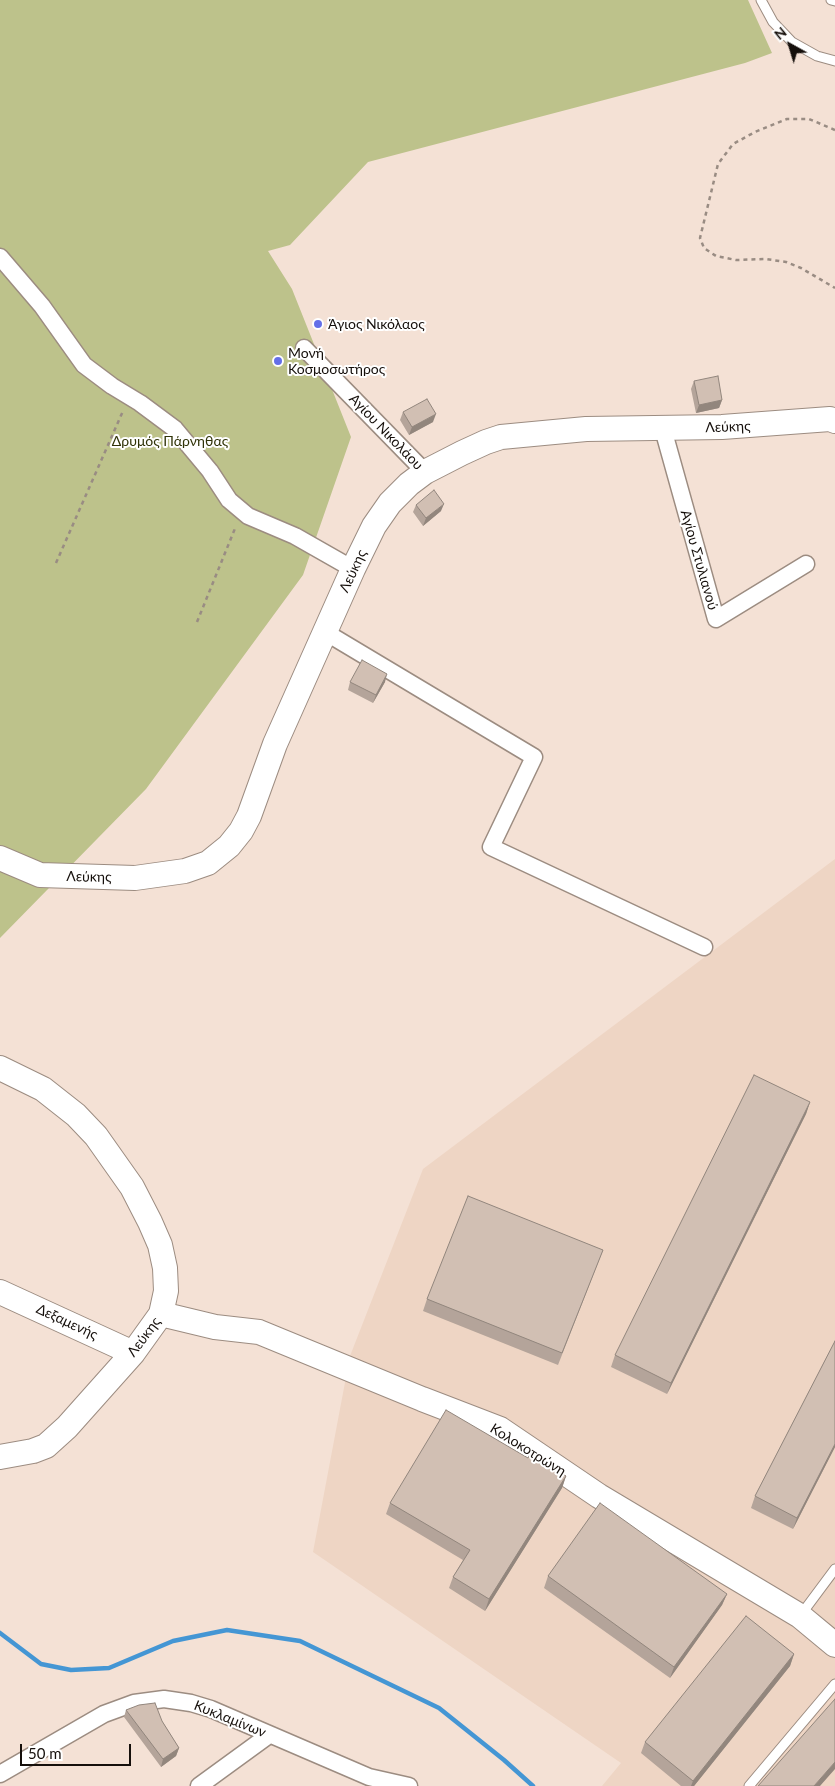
<!DOCTYPE html>
<meta charset="utf-8">
<style>
body{margin:0}
#map{position:relative;width:835px;height:1786px;overflow:hidden;background:#f4e1d5;font-family:Lato,sans-serif}
canvas{display:block}
.north{position:absolute;left:765px;top:20px;width:50px;height:50px;-webkit-text-stroke:4px #fff;paint-order:stroke;rotate:321deg;font-size:14px;font-weight:700;line-height:20px;text-align:center;color:#150f0b}
.north::after{content:'';display:block;margin:auto;width:18px;height:22px;background:#150f0b;clip-path:polygon(50% 0,100% 100%,50% 72%,0 100%)}
.scale{position:absolute;left:20px;top:1744px;width:111px;height:22px;box-sizing:border-box;border:2px solid #150f0b;border-top:0;padding-left:6px;font-size:15px;line-height:18px;white-space:nowrap;color:#150f0b;-webkit-text-stroke:4px #fff;paint-order:stroke}
</style>
<div id="map">
<canvas width="835" height="1786"></canvas>
<div class="north">N</div>
<div class="scale">50 m</div>
</div>
<script>
const ctx = document.querySelector('canvas').getContext('2d');
ctx.lineJoin = 'round';
function fill(path, color) {
  ctx.fillStyle = color;
  ctx.fill(path, 'evenodd');
}
function poly(rows) {
  const path = new Path2D();
  for (const r of rows) {
    path.moveTo(r[0], r[1]);
    for (let i = 2; i < r.length; i += 2) path.lineTo(r[i], r[i + 1]);
  }
  return path;
}
function strokePath(path, color, width, dash) {
  ctx.strokeStyle = color;
  ctx.lineWidth = width;
  ctx.lineCap = dash ? 'butt' : 'round';
  ctx.setLineDash(dash || []);
  ctx.stroke(path);
}
function drawText(font, color, halo, rows, align = 'center') {
  ctx.font = font + ' Lato,sans-serif';
  ctx.lineWidth = 4;
  ctx.setLineDash([]);
  ctx.textBaseline = 'middle';
  ctx.strokeStyle = halo;
  ctx.fillStyle = color;
  for (const [text, x, y, turn = 0] of rows) {
    ctx.save();
    ctx.translate(x, y);
    ctx.rotate((+turn || 0) * Math.PI / 180);
    ctx.textAlign = isNaN(turn) ? turn : align;
    if (halo) ctx.strokeText(text, 0, 0);
    ctx.fillText(text, 0, 0);
    ctx.restore();
  }
}
const built = poly([
 [835,859,835,1786,602,1786,621,1763,313,1552,350,1356,423,1169]
]);
const green = poly([
 [0,0,748,0,772,53,745,63,368,162,290,245,268,251,292,289,351,437,303,575,146,789,0,938]
]);
const stream = poly([
 [0,1633,41,1664,71,1670,109,1668,173,1641,227,1630,300,1641,439,1708,504,1760,533,1786]
]);
const path = poly([
 [835,130,809,119,787,119,755,132,733,144,718,164,700,238,704,248,716,256,736,260,766,259,786,262,801,268,835,288],
 [56,563,123,411],
 [197,622,236,526]
]);
const lane = poly([
 [761,0,773,22,792,42,817,56,835,61],
 [831,0,835,1],
 [800,1616,835,1569],
 [749,1786,835,1684]
]);
const street = poly([
 [0,257,42,306,84,365,112,386,140,403,175,429,210,471,229,500,248,516,295,536,353,569],
 [304,348,425,472],
 [663,429,716,619,806,564],
 [325,632,534,757,491,847,704,947],
 [0,1774,104,1714,134,1703,164,1699,191,1703,211,1709,369,1777,409,1786],
 [199,1786,269,1735]
]);
const secondary = poly([
 [0,858,40,875,135,878,185,871,208,863,229,846,241,831,249,816,275,744,353,569,374,526,390,503,409,484,425,472,462,453,486,442,501,437,586,429,722,427,830,419,835,421],
 [0,1068,43,1089,76,1115,96,1136,132,1187,150,1222,160,1245,165,1268,166,1291,161,1314,133,1353,67,1427,46,1446,33,1451,0,1457],
 [0,1292,133,1353],
 [161,1314,215,1327,259,1332,422,1399,500,1429,599,1496,800,1616,835,1645]
]);
const wall = poly([
 [694,381,722,400,719,408,696,413,691,389],
 [403,412,433,422,409,435,400,420],
 [416,505,441,511,423,526,413,512],
 [350,682,385,682,373,703,348,690],
 [810,1102,806,1114,667,1394,611,1367,615,1355],
 [603,1250,558,1365,423,1311,427,1299],
 [835,1341,835,1447,793,1529,751,1508,755,1496],
 [528,1458,566,1476,562,1488,485,1611,449,1588,453,1577,463,1560,386,1514,390,1503],
 [548,1576,727,1594,722,1605,670,1678,544,1588],
 [794,1654,790,1666,694,1786,681,1786,641,1753,645,1742],
 [126,1710,162,1721,179,1748,176,1756,161,1767,124,1717]
]);
const shadedWall = poly([
 [722,400,719,408,696,413,699,405],
 [436,414,433,422,409,435,412,427],
 [444,504,441,511,423,526,426,518],
 [387,674,385,682,373,703,376,695],
 [810,1102,806,1114,667,1394,671,1383],
 [835,1444,835,1447,793,1529,797,1518],
 [566,1476,562,1488,485,1611,489,1599],
 [727,1594,722,1605,670,1678,674,1667],
 [794,1654,790,1666,694,1786,691,1786,693,1781],
 [179,1748,176,1756,161,1767,163,1759],
 [835,1762,835,1769,820,1786,814,1786]
]);
const building = poly([
 [718,376,722,400,699,405,694,381,718,376],
 [427,399,436,414,412,427,403,412,427,399],
 [434,490,444,504,426,518,416,505,434,490],
 [362,660,387,674,376,695,350,682,362,660],
 [754,1075,810,1102,671,1383,615,1355,754,1075],
 [468,1196,603,1250,562,1353,427,1299,468,1196],
 [835,1341,835,1444,797,1518,755,1496,835,1341],
 [446,1410,528,1458,531,1452,566,1476,489,1599,453,1577,470,1550,390,1503,446,1410],
 [600,1503,727,1594,674,1667,548,1576,600,1503],
 [746,1616,794,1654,693,1781,645,1742,746,1616],
 [835,1699,835,1762,814,1786,758,1786,835,1699],
 [155,1703,162,1721,179,1748,163,1759,126,1710,139,1705,155,1703]
]);
const markers = [
 [318,324,5,"#646fe8"],
 [278,361,5,"#646fe8"]
];
const poiNames = [
 ["Άγιος Νικόλαος",328,324],
 ["Μονή",288,353],
 ["Κοσμοσωτήρος",288,369]
];
const streetNames = [
 ["Λεύκης",728,427,-2],
 ["Αγίου Νικολάου",386,432,46],
 ["Αγίου Στυλιανού",699,560,74],
 ["Λεύκης",353,571,-65],
 ["Λεύκης",89,877,1],
 ["Δεξαμενής",67,1322,25],
 ["Λεύκης",144,1337,-53],
 ["Κολοκοτρώνη",528,1450,32],
 ["Κυκλαμίνων",230,1719,22]
];
const parkNames = [
 ["Δρυμός Πάρνηθας",170,441]
];
fill(built, '#eed5c4');
fill(green, '#bdc28b');
strokePath(stream, '#4496d4', 4.5);
strokePath(lane, '#9c8c81', 11);
strokePath(street, '#9c8c81', 19);
strokePath(secondary, '#9c8c81', 26);
strokePath(path, '#998c83', 2.5, [4, 4]);
strokePath(lane, '#fff', 9);
strokePath(street, '#fff', 16);
strokePath(secondary, '#fff', 24);
fill(wall, '#b4a49a');
fill(shadedWall, '#92867d');
fill(building, '#d1bfb3');
strokePath(building, '#92867d', 1);
for (const [x, y, r, color] of markers) {
  const dot = new Path2D();
  dot.arc(x, y, r, 0, 2 * Math.PI);
  ctx.fillStyle = color;
  ctx.fill(dot);
  strokePath(dot, '#fff', 2);
}
drawText('14px', '#150f0b', '#fff', poiNames, 'left');
drawText('14px', '#150f0b', '#fff', streetNames);
drawText('14px', '#303308', '#fff', parkNames);
</script>
